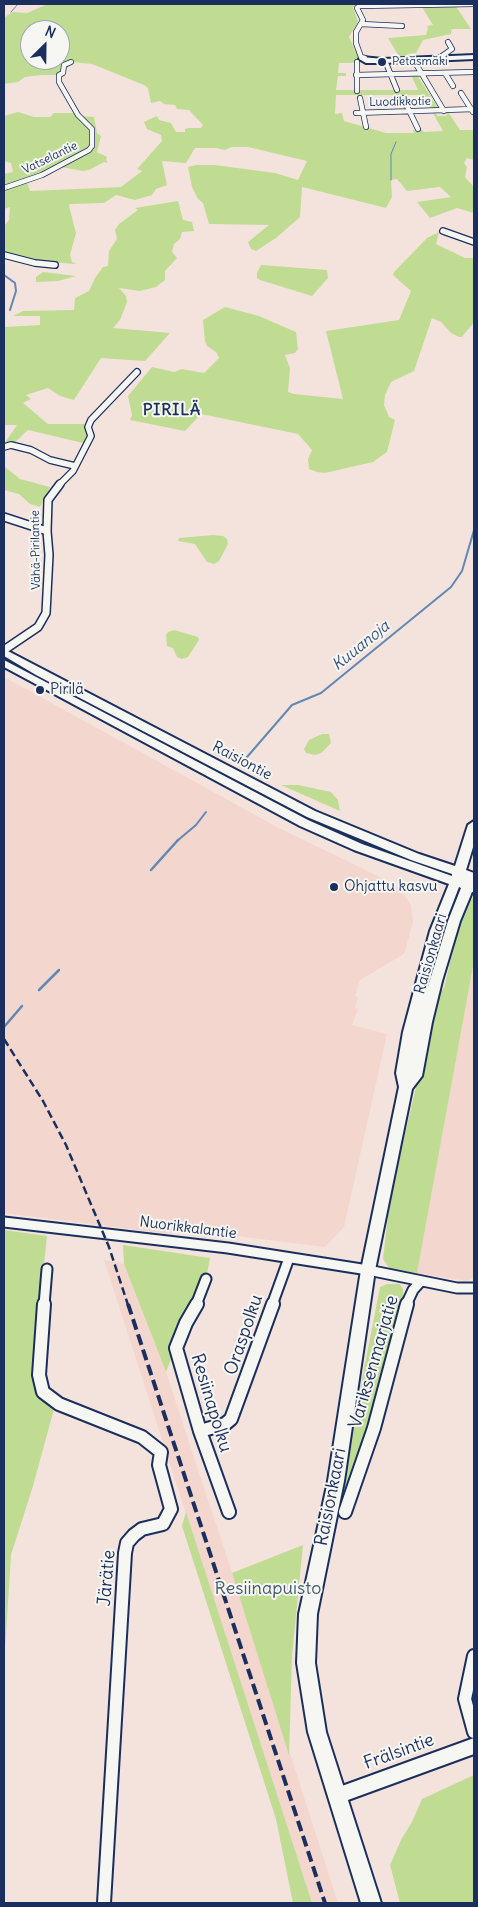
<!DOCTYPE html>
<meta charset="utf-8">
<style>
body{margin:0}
#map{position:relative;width:478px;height:1907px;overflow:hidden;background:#f4e3dc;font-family:Delius,sans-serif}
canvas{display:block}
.frame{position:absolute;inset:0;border:5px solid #1b2f5e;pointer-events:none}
.north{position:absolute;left:20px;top:20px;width:50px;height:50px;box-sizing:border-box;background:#f6f6f2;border:1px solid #9ea6b7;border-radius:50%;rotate:23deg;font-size:14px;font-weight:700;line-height:20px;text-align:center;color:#1b2f5e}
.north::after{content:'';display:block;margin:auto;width:18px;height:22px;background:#1b2f5e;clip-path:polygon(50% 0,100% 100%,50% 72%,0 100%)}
</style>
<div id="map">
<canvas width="478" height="1907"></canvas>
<div class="frame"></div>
<div class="north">N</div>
</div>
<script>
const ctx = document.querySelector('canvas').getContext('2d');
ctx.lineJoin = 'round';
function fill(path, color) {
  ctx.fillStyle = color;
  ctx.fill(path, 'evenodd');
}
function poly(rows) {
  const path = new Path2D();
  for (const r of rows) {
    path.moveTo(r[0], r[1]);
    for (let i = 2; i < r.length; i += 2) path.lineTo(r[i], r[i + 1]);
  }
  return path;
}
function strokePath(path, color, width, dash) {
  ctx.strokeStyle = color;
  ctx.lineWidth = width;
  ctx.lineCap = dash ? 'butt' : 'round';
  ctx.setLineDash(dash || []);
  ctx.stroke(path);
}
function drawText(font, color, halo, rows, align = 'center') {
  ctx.font = font + ' Delius,sans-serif';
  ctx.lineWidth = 4;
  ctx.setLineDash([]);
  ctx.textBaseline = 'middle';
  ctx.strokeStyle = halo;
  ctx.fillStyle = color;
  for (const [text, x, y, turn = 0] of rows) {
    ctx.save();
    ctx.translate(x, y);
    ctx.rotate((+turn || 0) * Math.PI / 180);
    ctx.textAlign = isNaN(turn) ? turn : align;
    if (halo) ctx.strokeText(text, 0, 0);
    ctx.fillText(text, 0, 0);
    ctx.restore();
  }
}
const built = poly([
 [4,677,279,828,384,879,400,889,411,905,413,922,404,954,360,980,355,996,358,997,355,1008,358,1009,352,1025,387,1034,344,1227,325,1247,196,1231,163,1233,4,1213],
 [474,961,474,1276,467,1281,417,1273],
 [104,1260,124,1264,166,1372,232,1573,338,1903,312,1903]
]);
const green = poly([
 [48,4,376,4,353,7,358,22,349,37,359,58,353,63,339,63,338,73,346,73,346,76,338,76,336,90,418,90,411,75,417,75,438,108,431,110,422,95,336,95,335,114,342,113,344,121,386,133,414,133,413,130,422,130,424,132,443,131,433,113,435,113,438,116,447,116,445,112,448,112,460,130,474,130,474,160,467,158,464,163,467,167,465,177,474,187,474,213,457,208,430,218,417,202,451,197,440,187,407,191,397,179,391,180,392,197,386,208,302,187,300,217,276,238,256,251,251,249,248,242,269,225,209,224,203,203,198,199,192,187,188,167,196,165,215,165,275,173,298,180,307,161,248,147,231,147,225,150,216,148,195,148,186,163,162,161,167,185,156,189,152,195,135,200,116,195,104,203,70,204,69,206,76,233,70,255,72,262,77,264,34,261,4,254,4,226,9,220,10,207,4,209,4,190,27,182,30,191,121,187,142,171,137,169,162,141,161,135,147,129,144,122,157,116,159,120,171,123,176,132,185,132,185,129,188,128,201,128,203,125,189,110,177,109,175,105,164,104,160,101,151,103,148,88,144,85,92,64,72,62,65,71,55,75,42,75,25,77,18,82,4,84,4,18,12,12,27,13],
 [30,30,60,30,60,60,30,60],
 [455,5,471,29,452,29,451,34,423,40,416,53,407,54,409,58,400,58,388,38,426,35,428,28,427,26,433,25,422,7],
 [18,112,34,117,50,117,54,113,73,113,90,128,90,146,49,170,4,187,4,174,13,172,11,163,4,161,4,116],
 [81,116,94,117,97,133,101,136,97,152,107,157,106,160,108,163,104,162,89,170,83,171,61,167,89,151,93,127,91,124],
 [178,201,183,220,192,222,194,231,182,232,180,239,174,244,172,252,177,258,165,271,165,280,156,287,140,291,119,288,126,296,127,302,120,320,113,328,170,333,145,361,101,358,74,400,60,396,48,388,26,395,31,399,23,403,48,424,86,424,88,434,83,443,28,430,13,444,4,444,17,425,4,425,4,327,40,325,40,316,13,316,23,311,74,310,75,298,89,291,95,278,103,267,108,266,109,251,117,239,115,230,119,224,138,210,135,208],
 [439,232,436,244,465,258,474,258,474,322,462,337,459,337,451,333,441,322,432,318,414,371,391,382,385,395,384,405,389,417,395,420,387,452,373,462,325,473,317,472,309,469,308,459,312,450,298,434,201,414,185,431,130,420,132,415,128,396,152,367,174,372,182,369,204,373,219,358,216,352,207,346,205,341,203,320,225,307,259,316,296,332,298,349,295,353,285,355,290,368,288,392,294,394,343,399,326,331,399,320,411,291,393,275,394,272,427,238],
 [261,265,327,270,328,278,312,296,260,280,257,278,257,273],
 [43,272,76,276,58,281,36,282,36,277],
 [4,466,20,479,50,487,40,507,30,504,19,494,4,490],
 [213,535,223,536,227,539,228,544,219,561,214,564,207,562,195,544,178,541,179,538],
 [174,630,198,637,199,640,188,657,182,659,177,657,173,648,167,646,166,635,168,632],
 [322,734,329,734,331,743,321,753,315,755,306,753,304,749,309,740],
 [281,785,298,785,331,792,338,800,340,811],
 [474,897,474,961,417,1273,400,1272,390,1269,383,1259,390,1199,437,996,444,988,461,915,467,902],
 [4,1230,47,1236,32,1378,54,1409,33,1486,11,1555,4,1667],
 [123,1245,210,1258,203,1296,178,1342,166,1372,124,1264],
 [387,1284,400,1284,403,1289,403,1299,356,1467,333,1528,380,1287],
 [186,1512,312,1903,293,1903,276,1819,182,1526],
 [303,1545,292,1656,289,1755,232,1573],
 [474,1775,474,1903,400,1903,390,1865,402,1838,412,1822,422,1799]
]);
const streamFar2 = poly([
 [11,12,18,4],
 [391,180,391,154,396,142]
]);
const streamFar1 = poly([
 [4,275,15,283,16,291,10,310],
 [241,764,292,705,321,693,451,587,462,571,474,530],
 [177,841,196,825,206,812]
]);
const stream = poly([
 [151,870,178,840],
 [39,990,59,970],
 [4,1027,22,1006]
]);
const minorFar4 = poly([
 [361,24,402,26],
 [365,58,361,57,356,43,356,32,363,20,357,8,359,6,474,4],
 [439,58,452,49,448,42],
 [413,59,444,111],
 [357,62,357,91],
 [386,63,397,90],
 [445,73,453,86],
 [356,75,474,72],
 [461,93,473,112],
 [360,98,366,127],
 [403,98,418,129],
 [356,113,474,109],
 [4,188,42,175,89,150,92,146,92,129,78,115,59,82,59,75,63,73,64,65,71,62]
]);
const minorFar3 = poly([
 [443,231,474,242],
 [4,255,35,263,55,265],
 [4,447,11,445,31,450,50,460,75,466],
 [59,485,73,471,91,436,88,427,91,420,137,372]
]);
const minorFar2 = poly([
 [4,517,47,531],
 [4,650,38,627,46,613,49,555,47,531,48,500,60,484]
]);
const minorFar1 = poly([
 [4,1222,228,1248,368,1270,457,1288,474,1288],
 [44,1305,47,1269],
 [196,1305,206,1279],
 [272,1305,289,1258],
 [406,1305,413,1290,421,1281]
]);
const minor = poly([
 [44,1304,39,1375,43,1392,59,1404,142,1437,161,1452,159,1465,171,1509,163,1524,142,1529,134,1535,127,1543,125,1553,104,1903],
 [197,1304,186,1323,176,1348,200,1431,229,1512],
 [200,1431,225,1424,231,1419,273,1304],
 [345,1512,374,1428,407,1304],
 [474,1656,465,1699,474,1732]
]);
const tertiary = poly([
 [474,55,474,59,383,63,366,63,359,59,362,57,383,59,474,55],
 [474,1738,474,1754,337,1804,331,1802,329,1796,331,1790,474,1738]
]);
const secondary = poly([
 [4,649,315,811,419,854,455,866,468,825,474,821,474,844,466,870,474,873,474,892,472,892,460,921,442,981,432,1022,422,1076,412,1089,375,1270,344,1481,317,1614,315,1663,326,1732,381,1903,361,1903,308,1732,297,1663,299,1614,328,1481,361,1270,399,1087,396,1073,403,1032,430,931,449,884,354,850,300,826,4,667,4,660,308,820,362,844,452,876,452,874,411,860,307,817,36,675,4,656,4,649],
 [459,887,461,888,448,921,427,990,442,931,459,887]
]);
const railFar1 = poly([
 [4,1039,43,1101,66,1145,109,1247,128,1305]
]);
const rail = poly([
 [128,1304,325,1903]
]);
const markers = [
 [382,62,5,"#1b2f5e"],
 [40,690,5,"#1b2f5e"],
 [334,887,5,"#1b2f5e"]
];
const farPoinames = [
 ["Petäsmäki",392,62]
];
const farStreetnames = [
 ["Luodikkotie",400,102,-1],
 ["Vatselantie",50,158,-26],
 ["Vähä-Pirilantie",36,550,-91]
];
const poiNames = [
 ["Pirilä",50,690],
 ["Ohjattu kasvu",344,887]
];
const streetNames = [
 ["Raisiontie",242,761,28],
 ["Raisionkaari",431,954,-74],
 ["Nuorikkalantie",188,1228,7]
];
const farDistrictnames = [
 ["PIRILÄ",172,410]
];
const waterNames = [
 ["Kuuanoja",361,646,-39]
];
const nearStreetnames = [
 ["Oraspolku",244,1335,-71],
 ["Variksenmarjatie",374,1362,-74],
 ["Resiinapolku",211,1403,73],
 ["Raisionkaari",331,1497,-79],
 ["Järätie",107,1578,-85],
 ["Frälsintie",399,1752,-20]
];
const nearParknames = [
 ["Resiinapuisto",268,1589]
];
fill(built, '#f3d6cd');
fill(green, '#c0dc93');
strokePath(streamFar2, '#6188b4', 1);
strokePath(streamFar1, '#6188b4', 2);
strokePath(stream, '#6188b4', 2.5);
strokePath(minorFar4, '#1b2f5e', 6);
strokePath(minorFar3, '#1b2f5e', 8);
strokePath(minorFar2, '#1b2f5e', 10);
strokePath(minorFar1, '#1b2f5e', 13);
strokePath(minor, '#1b2f5e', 16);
strokePath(tertiary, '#1b2f5e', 4);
strokePath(secondary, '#1b2f5e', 4);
strokePath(minorFar4, '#f6f6f2', 4.5);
strokePath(minorFar3, '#f6f6f2', 5.5);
strokePath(minorFar2, '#f6f6f2', 7);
strokePath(minorFar1, '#f6f6f2', 9);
strokePath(minor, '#f6f6f2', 12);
fill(tertiary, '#f6f6f2');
fill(secondary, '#f6f6f2');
strokePath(railFar1, '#1b2f5e', 2.5, [8, 4]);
strokePath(rail, '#1b2f5e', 4, [11, 5]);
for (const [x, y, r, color] of markers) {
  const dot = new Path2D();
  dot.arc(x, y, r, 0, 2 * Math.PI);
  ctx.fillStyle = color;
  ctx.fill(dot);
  strokePath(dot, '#f6f6f2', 2);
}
drawText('12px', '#1b2f5e', '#f6f6f2', farPoinames, 'left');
drawText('12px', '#1b2f5e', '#f6f6f2', farStreetnames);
drawText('15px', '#1b2f5e', '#f6f6f2', poiNames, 'left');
drawText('15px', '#1b2f5e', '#f6f6f2', streetNames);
ctx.letterSpacing = '1px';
drawText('bold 16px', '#1b2f5e', '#f6f6f2', farDistrictnames);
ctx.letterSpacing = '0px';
drawText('italic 16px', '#385482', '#f6f6f2', waterNames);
drawText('18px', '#1b2f5e', '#f6f6f2', nearStreetnames);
drawText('18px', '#445a6b', '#f6f6f2', nearParknames);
</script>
